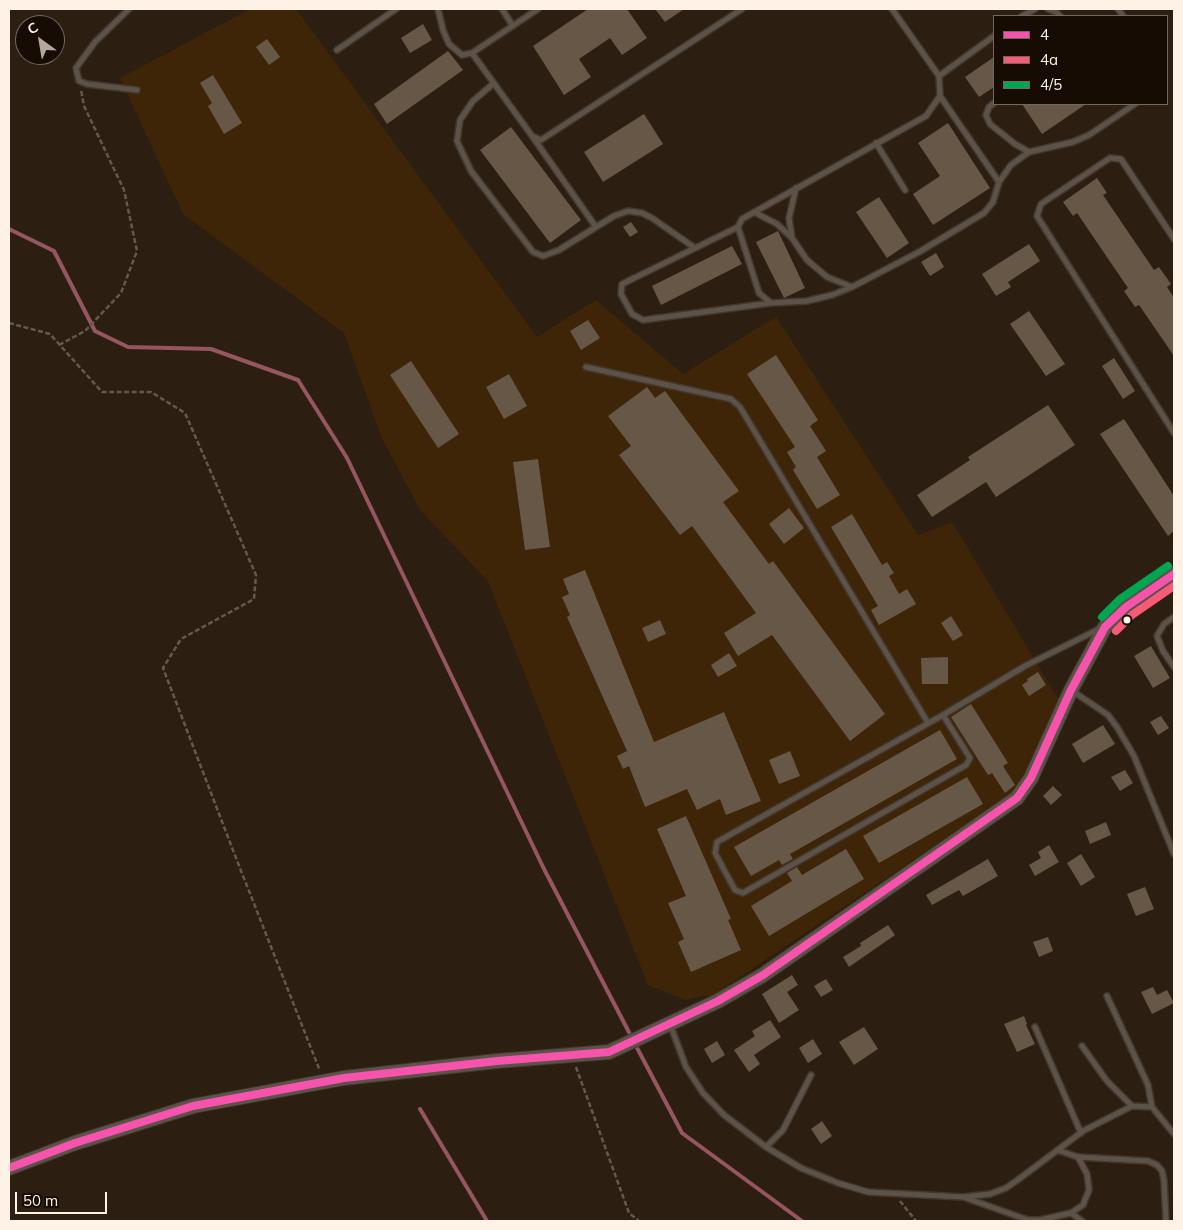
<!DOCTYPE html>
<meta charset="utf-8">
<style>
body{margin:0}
#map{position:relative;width:1183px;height:1230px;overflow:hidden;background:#2c1f12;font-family:Mulish,sans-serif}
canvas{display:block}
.frame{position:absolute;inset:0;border:10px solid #fef2e6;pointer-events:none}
.legend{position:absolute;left:993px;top:15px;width:175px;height:90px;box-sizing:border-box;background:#160c04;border:1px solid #73685e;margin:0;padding:6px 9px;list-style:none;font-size:15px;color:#fef2e6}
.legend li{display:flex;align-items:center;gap:10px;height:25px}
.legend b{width:25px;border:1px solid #73685e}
.north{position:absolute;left:15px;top:15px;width:50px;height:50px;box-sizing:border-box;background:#160c04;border:1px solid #73685e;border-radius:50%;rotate:328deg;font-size:14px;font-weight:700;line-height:20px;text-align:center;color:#fef2e6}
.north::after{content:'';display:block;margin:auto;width:18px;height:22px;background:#b4a89c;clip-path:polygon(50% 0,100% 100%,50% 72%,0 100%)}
.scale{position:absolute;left:15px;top:1192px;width:92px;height:22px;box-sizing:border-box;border:2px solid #fef2e6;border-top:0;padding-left:6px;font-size:15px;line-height:18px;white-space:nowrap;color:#fef2e6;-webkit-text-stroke:4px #160c04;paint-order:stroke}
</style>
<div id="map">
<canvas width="1183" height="1230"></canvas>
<div class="frame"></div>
<ul class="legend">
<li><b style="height:6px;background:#f653ac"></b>4</li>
<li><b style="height:6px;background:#f75a77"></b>4а</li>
<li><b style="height:6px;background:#00a651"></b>4/5</li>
</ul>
<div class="north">С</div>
<div class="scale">50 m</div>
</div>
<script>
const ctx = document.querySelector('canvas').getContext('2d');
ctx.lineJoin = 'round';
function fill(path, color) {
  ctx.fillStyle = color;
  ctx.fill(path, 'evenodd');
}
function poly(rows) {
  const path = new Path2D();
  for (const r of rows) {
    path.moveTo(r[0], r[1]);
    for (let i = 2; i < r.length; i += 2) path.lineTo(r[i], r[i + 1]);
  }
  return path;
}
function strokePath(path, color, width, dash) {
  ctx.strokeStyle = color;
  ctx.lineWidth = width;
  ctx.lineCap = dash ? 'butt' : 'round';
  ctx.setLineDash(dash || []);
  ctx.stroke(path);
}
const built = poly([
 [250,9,296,9,537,337,596,300,683,374,776,317,918,535,952,522,1059,700,1017,790,715,994,685,1000,648,985,488,581,420,510,381,436,344,333,183,214,120,78]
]);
const stream = poly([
 [9,229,54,251,95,331,128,347,211,349,298,380,347,458,544,869,632,1038],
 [635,1044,682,1133,802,1221],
 [420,1109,487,1221]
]);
const building = poly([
 [588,9,627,9,647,38,622,55,610,38,579,59,591,77,564,95,533,46],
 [655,9,684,9,665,22],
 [423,24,432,40,410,53,401,38],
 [267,39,280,57,269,65,256,47],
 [448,51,463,70,387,124,374,104],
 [994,57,994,87,979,97,965,77],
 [213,75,242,123,224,134,208,106,212,103,200,83],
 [1022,104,1086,104,1042,134],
 [644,114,663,144,603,182,584,152],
 [948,123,990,188,933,225,913,194,940,176,918,143],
 [511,127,581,220,550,243,480,150],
 [1097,178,1107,193,1103,195,1154,270,1159,267,1171,284,1167,287,1174,298,1174,356,1139,305,1135,307,1124,291,1128,288,1077,213,1073,216,1063,202],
 [879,197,909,243,887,258,856,212],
 [631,222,638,232,630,237,623,227],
 [778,231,805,288,784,298,756,242],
 [1029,244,1040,261,1008,282,1011,287,996,296,982,274],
 [732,246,742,264,661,305,652,286],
 [936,253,944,267,930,276,921,262],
 [1029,311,1065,364,1046,376,1010,324],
 [588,320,600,338,581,350,570,331],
 [776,355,818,420,810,426,826,451,817,457,840,495,817,509,793,470,796,467,787,452,795,447,747,374],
 [1114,358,1135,391,1123,399,1102,366],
 [411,361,459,434,438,448,390,375],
 [509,374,527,406,504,419,486,387],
 [647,387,655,398,665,391,739,491,723,502,769,564,773,561,885,714,850,741,772,635,738,656,724,633,756,613,692,526,680,535,619,455,631,446,608,416],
 [1048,405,1075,445,996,497,986,482,932,517,917,495,970,460,968,457],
 [1124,419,1174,496,1174,531,1168,536,1100,434],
 [538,459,550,547,525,550,513,462],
 [789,508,804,528,784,544,769,524],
 [852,514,882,565,887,562,894,573,889,576,899,594,907,589,916,604,879,625,871,610,878,606,831,527],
 [585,570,654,742,724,712,761,801,726,815,720,799,697,810,687,789,645,807,629,766,623,769,617,756,627,751,567,617,570,615,562,597,569,594,563,579],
 [951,616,963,635,953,641,941,623],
 [660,620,666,634,648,642,642,628],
 [1151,646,1170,678,1153,688,1134,656],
 [729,653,737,666,718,677,711,665],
 [948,657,948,684,922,684,921,658],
 [1038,672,1046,685,1029,696,1022,685,1028,681,1027,679],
 [971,704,1008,763,1003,766,1015,785,1005,793,992,773,988,775,951,717],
 [1161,716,1169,728,1158,735,1150,722],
 [1103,725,1115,744,1083,763,1072,744],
 [940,730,957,759,790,854,793,859,782,865,779,860,751,876,734,847],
 [790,751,800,776,779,784,769,760],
 [1125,770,1133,783,1120,791,1111,777],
 [967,777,983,804,879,863,863,836],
 [1053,786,1062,795,1051,805,1043,796],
 [686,816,731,919,728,920,741,950,691,972,678,942,684,939,668,903,686,896,657,829],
 [1106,822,1111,835,1090,844,1085,831],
 [1049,845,1059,862,1035,876,1029,865,1041,858,1038,852],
 [846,849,864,879,769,936,751,906,792,881,787,873,797,867,802,875],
 [1081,854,1095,877,1081,886,1067,863],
 [988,859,998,876,963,896,959,890,932,905,926,895],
 [1145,887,1154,909,1136,916,1127,894],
 [888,925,895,935,849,967,843,957,861,946,860,943],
 [1048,937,1053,951,1039,957,1033,942],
 [792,975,798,985,787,992,799,1010,779,1023,762,994],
 [826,979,833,990,821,997,814,986],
 [1153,987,1157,995,1167,990,1174,1003,1152,1014,1141,992],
 [1024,1016,1027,1024,1026,1025,1035,1044,1017,1052,1004,1024],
 [770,1020,781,1037,754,1055,760,1064,749,1072,734,1050,755,1036,752,1031],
 [864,1027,878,1049,854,1065,839,1042],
 [813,1039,822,1054,808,1063,799,1048],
 [717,1041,725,1055,712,1063,704,1049],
 [822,1121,832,1136,821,1144,811,1129]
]);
const path = poly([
 [9,323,50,334,102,392,151,392,185,413,256,575,254,599,181,639,163,668,236,858,320,1071],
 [59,345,85,331,121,293,137,251,124,190,84,106,81,90],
 [576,1067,629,1213,639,1221],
 [900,1201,916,1221]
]);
const service = poly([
 [129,9,95,42,76,68,79,81,87,84,137,90],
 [438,9,443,30,449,44,462,55,472,53,538,9],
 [502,9,513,26],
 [892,9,939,76,940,96,926,116,742,219,738,227,759,293,771,303,807,301,832,295,852,287,919,252,984,213,993,202,999,182,1011,165,1029,152],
 [1048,9,1056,12,1060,16],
 [1118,9,1123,16],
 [1022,16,1035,9],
 [337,50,396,9],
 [472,53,532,136,541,140,742,9],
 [939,76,994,36],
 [494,83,473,101,460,120,457,141,471,171,533,252,543,256,559,250,614,216,628,211,642,213,652,218,695,248],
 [940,96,999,182],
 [994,103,989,107,986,115,990,124,1015,144,1029,152,1073,142,1089,135,1135,104],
 [532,136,596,227],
 [876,143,905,190],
 [796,188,789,218,792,238,807,260,827,277,852,287],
 [754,212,777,224,792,238],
 [738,227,622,284,621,294,632,314,643,320,771,303],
 [1174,239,1121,159,1110,158,1041,204,1037,216,1174,433],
 [586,367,731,399,740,407,928,723],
 [1174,617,1164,624,1157,636,1163,651,1174,667],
 [1071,690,1108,715,1117,727,1134,756,1174,854],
 [943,715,970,758,966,765,743,893,735,890,715,853,717,842,943,715,1025,666,1101,628],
 [1107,996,1148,1085,1152,1107],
 [670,1024,686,1067,703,1093,724,1115,766,1147,801,1168,838,1183,868,1192,963,1197,990,1194,1006,1188,1019,1179,1083,1131,1132,1106,1152,1107,1174,1134],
 [1035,1027,1081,1133],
 [1082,1046,1107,1081,1132,1106],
 [766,1147,783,1130,811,1075],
 [1057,1150,1078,1157,1148,1161,1157,1165,1162,1171,1164,1180,1166,1221],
 [966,1198,1028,1220,1040,1220,1071,1213,1082,1221],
 [1071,1213,1083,1205,1089,1190,1087,1174,1078,1157]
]);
const secondary = poly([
 [9,1168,75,1143,193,1106,344,1078,497,1061,609,1052,718,1001,763,975,1017,798,1031,778,1071,690,1105,627,1126,607,1174,574]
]);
const bus1 = poly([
 [9,1168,75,1143,193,1106,344,1078,497,1061,609,1052,718,1001,763,975,1017,798,1031,778,1071,690,1105,627,1126,607,1174,574]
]);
const bus2 = poly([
 [1116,631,1132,615,1174,586]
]);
const bus3 = poly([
 [1102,617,1120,599,1168,566]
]);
const markers = [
 [1127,620,4.5,"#fef2e6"]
];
fill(built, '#3e2507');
strokePath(stream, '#955561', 4);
fill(building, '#675747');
strokePath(service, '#423830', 8);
strokePath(secondary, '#423830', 16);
strokePath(path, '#625950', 2.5, [5, 2.5]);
strokePath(service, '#5c5248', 5);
strokePath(secondary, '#5c5248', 14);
strokePath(bus1, '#f653ac', 8);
strokePath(bus2, '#f75a77', 8);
strokePath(bus3, '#00a651', 8);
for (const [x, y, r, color] of markers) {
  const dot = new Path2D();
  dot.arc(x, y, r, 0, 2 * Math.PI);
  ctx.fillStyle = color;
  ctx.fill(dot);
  strokePath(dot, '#160c04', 2);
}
</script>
